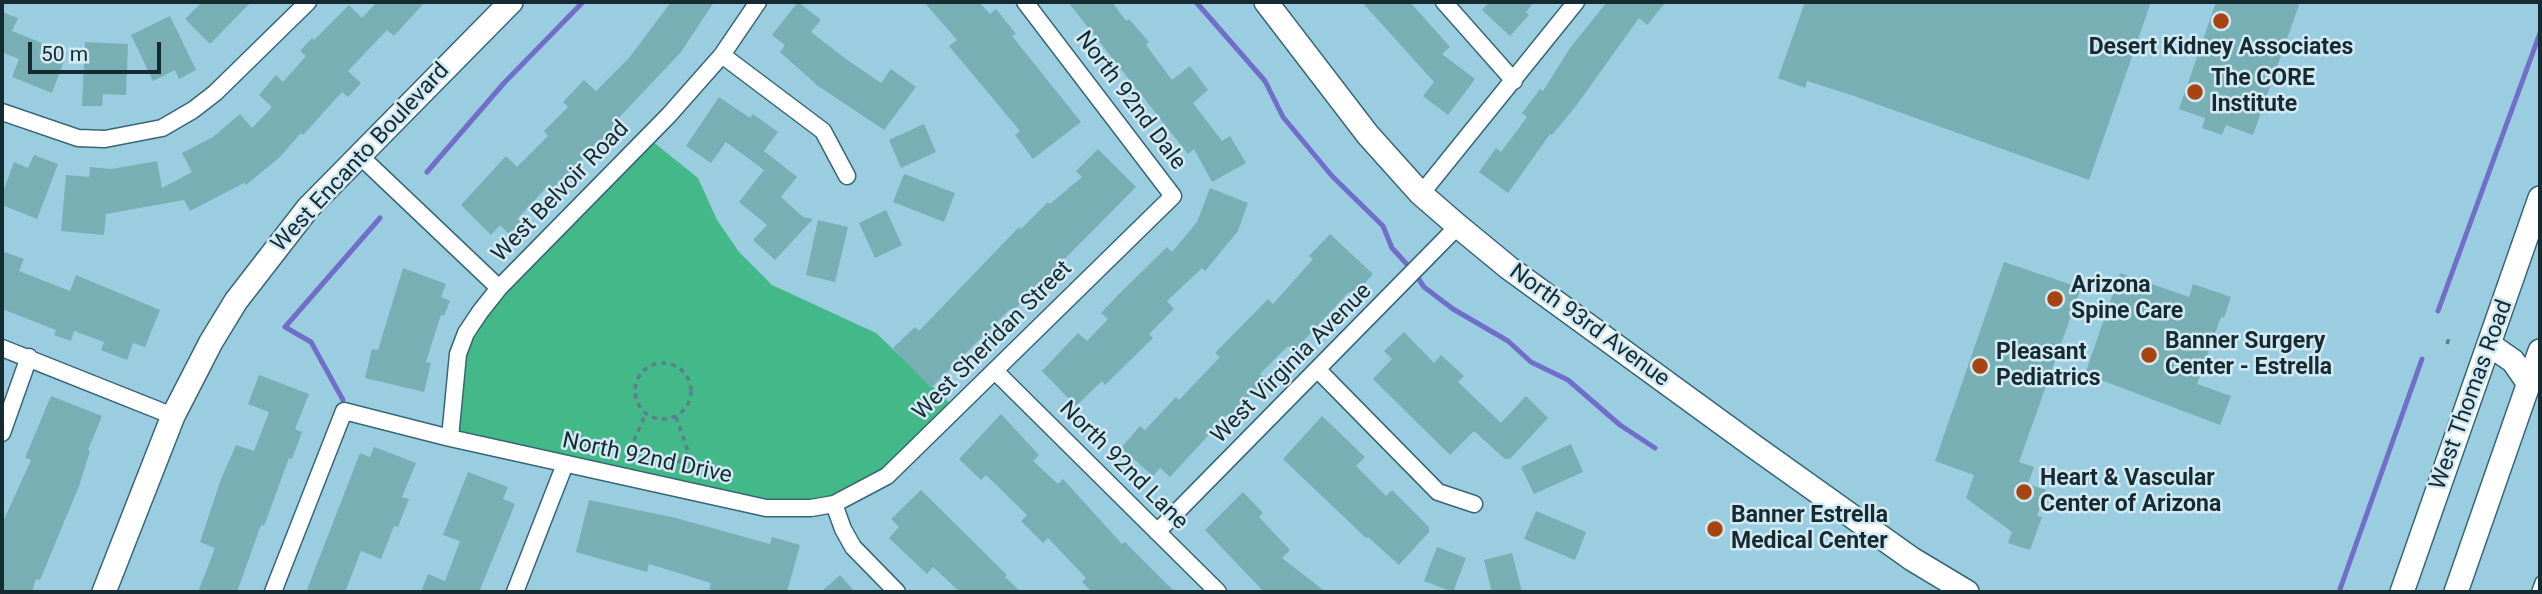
<!DOCTYPE html>
<style>
body{margin:0}
#map{position:relative;width:2542px;height:594px;overflow:hidden;background:#9bcde0;font-family:Roboto,sans-serif}
canvas{display:block}
.frame{position:absolute;inset:0;border:4px solid #162a31;pointer-events:none}
.scale{position:absolute;left:28px;top:42px;width:133px;height:32px;box-sizing:border-box;border:4px solid #162a31;border-top:0;padding-left:9px;font-size:21px;line-height:24px;white-space:nowrap;color:#162a31;-webkit-text-stroke:5px #d1e9f3;paint-order:stroke}
</style>
<div id="map">
<canvas width="2542" height="594"></canvas>
<div class="frame"></div>
<div class="scale">50 m</div>
</div>
<script>
const ctx = document.querySelector('canvas').getContext('2d');
ctx.lineJoin = 'round';
function fill(path, color) {
  ctx.fillStyle = color;
  ctx.fill(path, 'evenodd');
}
function poly(rows) {
  const path = new Path2D();
  for (const r of rows) {
    if (r.length === 3) {
      path.moveTo(r[0] + r[2], r[1]);
      path.arc(r[0], r[1], r[2], 0, 2 * Math.PI);
      continue;
    }
    path.moveTo(r[0], r[1]);
    for (let i = 2; i < r.length; i += 2) path.lineTo(r[i], r[i + 1]);
  }
  return path;
}
function strokePath(path, color, width, dash) {
  ctx.strokeStyle = color;
  ctx.lineWidth = width;
  ctx.lineCap = dash ? 'butt' : 'round';
  ctx.setLineDash(dash || []);
  ctx.stroke(path);
}
function drawText(font, color, halo, rows, align = 'center') {
  ctx.font = font + ' Roboto,sans-serif';
  ctx.lineWidth = 5;
  ctx.setLineDash([]);
  ctx.textBaseline = 'middle';
  ctx.strokeStyle = halo;
  ctx.fillStyle = color;
  for (const [text, x, y, turn = 0] of rows) {
    ctx.save();
    ctx.translate(x, y);
    ctx.rotate((+turn || 0) * Math.PI / 180);
    ctx.textAlign = isNaN(turn) ? turn : align;
    if (halo) ctx.strokeText(text, 0, 0);
    ctx.fillText(text, 0, 0);
    ctx.restore();
  }
}
const green = poly([
 [647,137,698,178,717,220,739,252,772,285,876,333,956,409,863,491,786,509,450,438,466,333]
]);
const stream = poly([
 [1196,2,1265,81,1283,117,1332,176,1383,226,1392,248,1414,272,1424,287,1453,309,1508,341,1531,362,1568,380,1620,425,1655,448],
 [427,172,504,83,583,2],
 [2438,311,2540,33],
 [343,400,311,342,285,327,380,218],
 [2339,592,2422,359]
]);
const building = poly([
 [202,2,251,2,210,44,185,19],
 [377,2,425,2,394,36,387,30,348,71,361,83,348,97,342,92,303,135,301,133,280,157,246,185,244,183,190,211,184,200,106,214,104,235,61,231,66,175,89,177,90,167,112,169,157,161,162,188,192,172,182,153,213,137,240,114,252,128,272,107,259,95,276,75,283,82,306,56,300,51,312,38,314,40,349,5,362,18],
 [671,2,714,2,681,52,613,124,616,126,550,191,547,187,517,219,521,222,509,234,500,225,491,235,461,205,506,156,517,167,548,136,544,131,568,107,563,102,584,80,596,91,629,58],
 [798,2,821,20,811,32,846,59,881,83,891,69,916,87,884,130,818,86,780,52,785,45,772,35],
 [924,2,979,2,990,14,996,9,1016,34,1012,36,1081,122,1033,159,1015,135,1020,131,949,46,957,40],
 [1068,2,1112,2,1126,21,1129,19,1149,42,1146,45,1172,80,1190,66,1208,90,1193,103,1222,141,1230,136,1246,163,1212,182,1194,149,1188,154],
 [1362,2,1410,2,1450,47,1442,54,1475,79,1448,115,1423,96,1434,82],
 [1489,2,1534,2,1526,12,1529,15,1510,36,1482,10],
 [1607,2,1666,2,1647,25,1639,18,1576,106,1552,135,1550,134,1508,193,1479,172,1496,148,1501,152,1527,117,1522,113,1540,89,1543,91,1570,48],
 [1805,2,2151,2,2089,180,1854,96,1807,81,1805,88,1778,78],
 [2216,2,2300,2,2253,135,2226,125,2222,135,2202,128,2205,118,2179,109],
 [2,12,18,18,12,31,67,53,52,93,12,77,19,59,4,53,2,56],
 [170,16,196,70,179,79,175,70,153,81,131,35],
 [85,42,128,44,126,95,103,94,102,106,82,106],
 [719,97,750,118,753,114,778,132,764,151,797,177,781,197,803,217,813,219,775,260,753,240,767,225,739,202,764,170,726,142,711,163,686,146],
 [924,124,936,152,901,168,889,140],
 [1098,149,1136,187,1012,312,1010,309,931,388,893,348,915,327,919,331,1019,227,1021,229,1048,202,1050,204,1082,177,1076,171],
 [34,155,58,164,37,219,2,205,2,195,14,162,28,168],
 [904,174,955,193,944,222,893,202],
 [1210,188,1248,203,1238,231,1205,271,1202,268,1167,301,1174,309,1149,334,1153,338,1105,385,1102,381,1076,406,1042,371,1078,333,1087,341,1108,319,1101,313,1119,294,1167,247,1172,252,1197,222],
 [886,210,902,245,875,258,859,223],
 [818,220,848,227,835,282,806,275],
 [1330,234,1373,274,1353,296,1349,292,1294,351,1288,346,1260,374,1266,380,1229,417,1227,415,1170,477,1160,468,1153,476,1121,448,1140,426,1145,430,1176,397,1179,400,1220,357,1215,353,1268,299,1273,304,1313,259,1309,256],
 [2,251,24,259,19,271,70,291,76,275,160,310,145,347,133,343,127,360,101,350,104,342,74,331,71,341,54,335,56,330,2,309],
 [2004,262,2081,288,2019,462,2034,467,2028,484,2046,490,2037,516,2042,517,2030,550,2008,543,2012,532,1966,498,1974,475,1935,461],
 [403,268,446,284,441,297,450,301,444,316,441,315,426,362,431,363,424,392,365,378,372,349,378,350],
 [2120,273,2189,297,2193,284,2231,297,2224,318,2221,317,2197,384,2231,396,2220,425,2085,374],
 [1404,332,1434,363,1441,355,1464,376,1458,382,1501,423,1526,396,1548,418,1510,459,1505,459,1474,431,1450,455,1373,379,1392,359,1384,351],
 [259,375,309,394,295,429,302,432,292,459,289,458,264,526,261,525,237,592,198,592,215,548,200,542,221,479,236,445,254,451,269,412,248,404],
 [51,396,102,416,88,450,90,451,79,486,40,580,36,579,32,592,2,592,2,524,31,460,25,458],
 [1001,414,1039,455,1033,461,1058,484,1063,479,1122,544,1125,542,1175,592,1092,592,1082,582,1086,578,1048,538,1043,543,1021,521,1027,515,986,475,981,480,959,459],
 [1322,416,1365,457,1356,466,1386,496,1392,490,1429,527,1429,532,1399,565,1368,537,1366,538,1283,459],
 [1571,444,1583,472,1534,494,1521,467],
 [374,447,416,463,402,497,409,499,398,527,394,526,381,559,361,551,345,592,306,592,360,453,370,457],
 [468,472,508,487,503,499,515,504,509,519,479,592,421,592,428,574,445,581,460,541,443,535],
 [921,490,1007,575,1005,577,1021,592,960,592,933,567,927,574,889,538,899,527,891,519],
 [1243,492,1263,513,1259,517,1290,550,1282,558,1326,592,1264,592,1205,530],
 [589,500,676,518,770,544,772,537,800,545,787,592,720,592,709,589,711,583,649,564,647,572,576,552],
 [1536,511,1586,532,1575,560,1524,539],
 [1437,547,1466,558,1453,592,1424,581],
 [1512,553,1522,592,1492,592,1484,560],
 [840,575,855,592,821,592]
]);
const path = poly([
 [2447,344,2449,338],
 [663,391,28],
 [676,417,697,477],
 [626,459,646,413],
 [671,470,687,453]
]);
const lane = poly([
 [2536,592,2540,581]
]);
const street = poly([
 [1444,2,1514,81],
 [722,55,823,131,847,176],
 [2,112,78,138,105,139,162,128,193,110,215,93,308,2],
 [359,155,499,288],
 [1421,194,1576,2],
 [2,348,173,416],
 [995,371,1218,592],
 [1319,371,1438,492,1474,504],
 [2,433,29,357],
 [450,438,458,354,466,333,480,312,499,288,669,115,722,55,758,2],
 [834,504,843,529,853,547,897,592],
 [1157,532,1458,226],
 [273,592,344,411,450,438,766,508,811,508,834,504,887,476,1173,196,1025,2],
 [515,592,565,464]
]);
const secondary = poly([
 [1266,2,1368,135,1421,194,1458,226,1509,268,1752,445,1912,559,1967,592],
 [2490,345,2513,361,2529,384],
 [104,592,173,416,211,342,236,301,308,208,511,2],
 [2402,592,2540,198],
 [2456,592,2540,351]
]);
const markers = [
 [2221,21,9,"#a84411"],
 [2195,92,9,"#a84411"],
 [2055,299,9,"#a84411"],
 [2149,355,9,"#a84411"],
 [1980,366,9,"#a84411"],
 [2024,492,9,"#a84411"],
 [1715,529,9,"#a84411"]
];
const poiNames = [
 ["Desert Kidney Associates",2221,48,"center"],
 ["The CORE",2211,79],
 ["Institute",2211,105],
 ["Arizona",2071,286],
 ["Spine Care",2071,312],
 ["Banner Surgery",2165,342],
 ["Center - Estrella",2165,368],
 ["Pleasant",1996,353],
 ["Pediatrics",1996,379],
 ["Heart & Vascular",2040,479],
 ["Center of Arizona",2040,505],
 ["Banner Estrella",1731,516],
 ["Medical Center",1731,542]
];
const streetNames = [
 ["North 92nd Dale",1130,101,53],
 ["West Encanto Boulevard",361,158,-47],
 ["West Belvoir Road",561,192,-46],
 ["North 93rd Avenue",1589,326,36],
 ["West Sheridan Street",993,341,-45],
 ["West Virginia Avenue",1292,364,-45],
 ["West Thomas Road",2472,395,-70],
 ["North 92nd Drive",647,459,12],
 ["North 92nd Lane",1123,466,45]
];
fill(green, '#43b888');
strokePath(stream, '#706ec8', 5);
fill(building, '#78afb4');
strokePath(lane, '#376777', 11);
strokePath(street, '#376777', 19);
strokePath(secondary, '#376777', 26);
strokePath(path, '#5c7f8d', 3.5, [5, 5]);
strokePath(lane, '#fff', 8);
strokePath(street, '#fff', 16);
strokePath(secondary, '#fff', 23);
for (const [x, y, r, color] of markers) {
  const dot = new Path2D();
  dot.arc(x, y, r, 0, 2 * Math.PI);
  ctx.fillStyle = color;
  ctx.fill(dot);
  strokePath(dot, '#d1e9f3', 2.5);
}
drawText('bold 23px', '#162a31', '#d1e9f3', poiNames, 'left');
drawText('23px', '#162a31', '#d1e9f3', streetNames);
</script>
